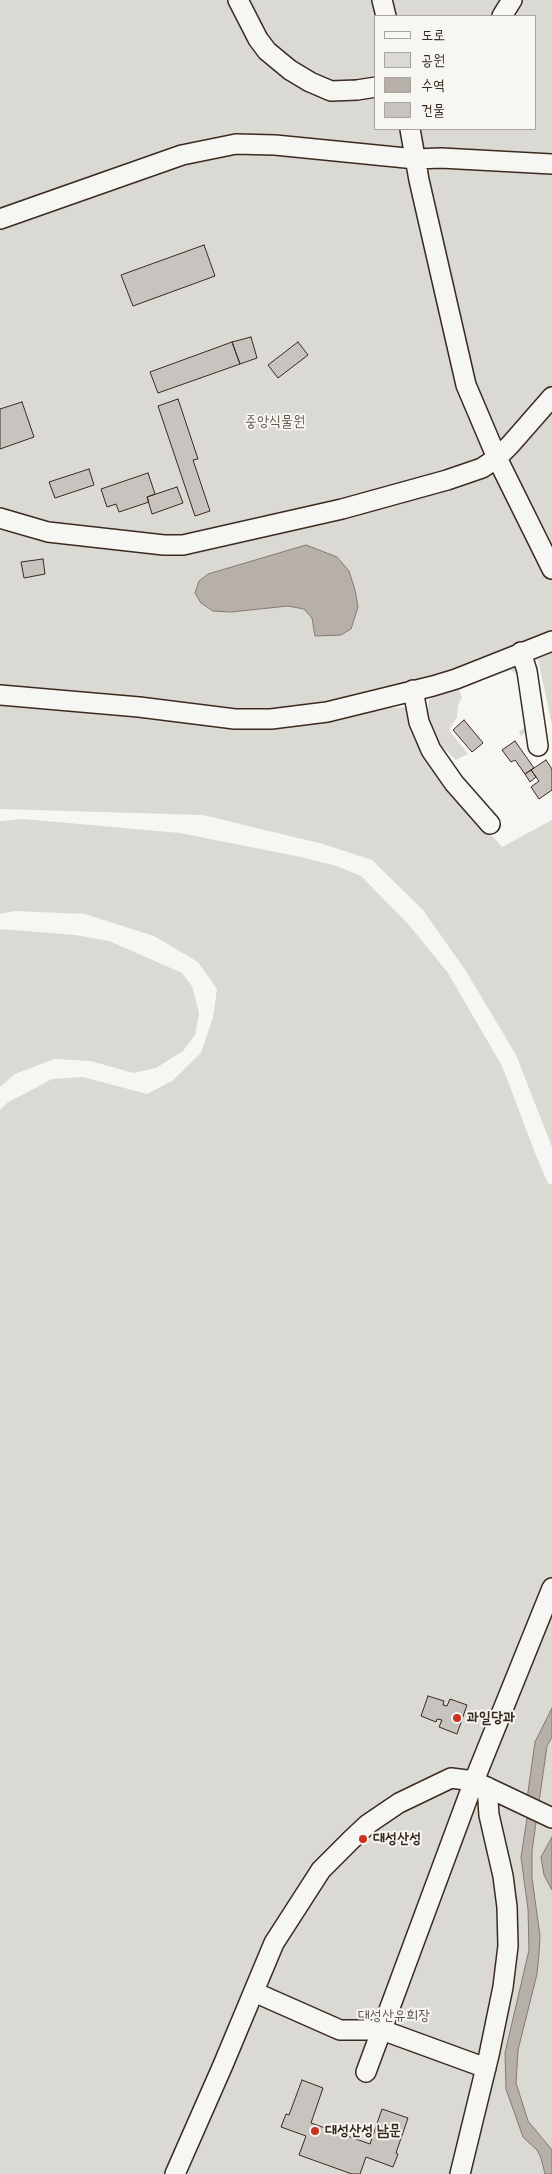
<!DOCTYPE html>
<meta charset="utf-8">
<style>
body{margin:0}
#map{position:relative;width:552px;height:2174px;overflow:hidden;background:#f6f6f2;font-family:"Patrick Hand","Poor Story",sans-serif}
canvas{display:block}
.legend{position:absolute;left:374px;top:15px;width:162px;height:115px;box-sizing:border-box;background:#f6f6f2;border:1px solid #aba49d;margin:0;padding:6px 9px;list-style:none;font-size:15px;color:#3b2a1e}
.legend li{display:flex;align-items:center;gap:10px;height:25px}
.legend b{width:25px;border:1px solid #aba49d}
</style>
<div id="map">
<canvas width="552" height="2174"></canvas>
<ul class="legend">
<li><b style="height:6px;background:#f6f6f2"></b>도로</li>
<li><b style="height:14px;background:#dad9d3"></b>공원</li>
<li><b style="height:14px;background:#b6b0a9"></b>수역</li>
<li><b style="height:14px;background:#c8c3be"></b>건물</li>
</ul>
</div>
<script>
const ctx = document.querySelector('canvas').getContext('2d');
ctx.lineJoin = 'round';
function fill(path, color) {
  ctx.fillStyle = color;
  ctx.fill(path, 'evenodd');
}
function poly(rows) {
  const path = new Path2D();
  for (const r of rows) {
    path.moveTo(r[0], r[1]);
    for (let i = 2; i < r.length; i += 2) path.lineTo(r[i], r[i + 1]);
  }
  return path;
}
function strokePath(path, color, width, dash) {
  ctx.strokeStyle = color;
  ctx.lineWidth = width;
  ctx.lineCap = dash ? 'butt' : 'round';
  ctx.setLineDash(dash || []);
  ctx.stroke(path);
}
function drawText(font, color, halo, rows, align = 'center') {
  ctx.font = font + ' "Patrick Hand","Poor Story",sans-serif';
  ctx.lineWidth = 4;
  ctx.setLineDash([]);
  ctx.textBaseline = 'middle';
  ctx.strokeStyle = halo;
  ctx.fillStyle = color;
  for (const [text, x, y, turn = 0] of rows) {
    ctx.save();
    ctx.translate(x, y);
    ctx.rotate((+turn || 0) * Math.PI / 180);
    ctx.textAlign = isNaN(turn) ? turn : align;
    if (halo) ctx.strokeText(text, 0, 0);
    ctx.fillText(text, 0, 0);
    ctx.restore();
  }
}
const green = poly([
 [0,0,552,0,552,725,538,660,516,660,449,671,313,707,261,713,108,695,0,687],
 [376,16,536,16,536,129,376,129],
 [514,664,523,668,533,727,521,736,519,732,529,723,517,675,511,670,489,678,487,675],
 [458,688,462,697,458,705,457,717,449,730,468,754,456,760,432,737,426,720,429,700,440,693],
 [0,701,272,730,392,708,407,707,431,766,502,847,552,820,552,1147,516,1055,466,971,423,910,372,860,323,844,203,815,0,809],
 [23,819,180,833,301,857,337,866,361,876,409,925,448,973,502,1066,537,1158,548,1183,552,1185,552,2174,0,2174,0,1110,7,1103,52,1079,83,1077,147,1094,172,1081,201,1053,213,1017,217,989,198,962,154,936,85,914,15,911,0,914,0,821],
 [0,929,75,935,109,941,182,973,192,986,199,1013,195,1035,183,1051,156,1068,133,1073,91,1061,54,1059,15,1074,0,1087]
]);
const water = poly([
 [306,545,337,557,349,571,355,590,358,607,351,629,341,635,315,636,312,618,304,609,288,606,231,612,213,611,201,603,195,593,199,581,208,574,306,545],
 [552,1708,552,1737,547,1746,532,1851,532,1878,540,1936,539,1954,537,1974,518,2050,516,2083,528,2121,552,2150,552,2174,545,2174,541,2158,537,2150,523,2137,506,2089,505,2053,529,1950,528,1909,521,1857,528,1812,527,1799,535,1742,552,1708],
 [552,1837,552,1890,544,1875,541,1857,552,1837]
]);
const building = poly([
 [204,245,215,276,133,306,121,275,204,245],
 [251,337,257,358,240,364,232,342,251,337],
 [232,342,240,364,158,393,150,372,232,342],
 [298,342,308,355,278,378,268,365,298,342],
 [178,399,198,459,193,460,210,511,195,516,158,406,178,399],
 [22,402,34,437,0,449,0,409,22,402],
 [89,469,94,485,55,498,49,482,89,469],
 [148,473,155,494,147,497,149,502,119,512,116,504,107,507,101,489,148,473],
 [177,487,183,503,152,514,147,497,177,487],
 [43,559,45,574,24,578,21,562,43,559],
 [464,720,483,743,472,752,453,730,464,720],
 [515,741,534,768,525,774,515,760,511,762,502,750,515,741],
 [546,760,552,769,552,790,539,799,531,787,539,781,531,770,546,760],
 [531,770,536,777,530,782,525,774,531,770],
 [428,1696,444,1701,443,1705,447,1706,450,1699,467,1705,457,1734,439,1727,442,1720,437,1719,436,1722,421,1716,428,1696],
 [302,2080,323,2088,311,2123,370,2144,382,2109,408,2118,396,2153,398,2154,393,2167,366,2157,360,2174,352,2174,299,2155,306,2136,281,2127,286,2114,289,2115,302,2080]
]);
const minor = poly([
 [238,0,258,39,267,51,290,70,310,82,331,91,357,90,376,87],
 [382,0,386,16],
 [502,16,512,0],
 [410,129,419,180,466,385,497,458,552,569],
 [0,219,182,155,236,144,275,145,416,159,441,158,552,164],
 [0,518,48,532,164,545,183,545,342,509,447,480,482,468,497,458,510,445,552,397],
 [521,652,527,671,538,746],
 [413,690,419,722,431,750,454,783,490,824],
 [0,695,139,707,235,719,271,719,327,712,433,686,456,679,552,641],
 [254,1992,340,2030,382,2030,486,2068],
 [366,2072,474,1781,552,1588],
 [175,2174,223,2065,274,1943,321,1870,352,1839,368,1824,399,1803,451,1778,474,1781,552,1818],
 [460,2174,489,2055,503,1987,508,1946,507,1907,503,1876,489,1815,487,1787]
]);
const markers = [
 [457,1718,5,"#c8321e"],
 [363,1839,5,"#c8321e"],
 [315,2131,5,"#c8321e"]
];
const parkNames = [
 ["중앙식물원",275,422],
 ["대성산유희장",394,2016]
];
const poiNames = [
 ["과일당과",467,1718],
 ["대성산성",373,1839],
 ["대성산성 남문",325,2131]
];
fill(green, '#dad9d3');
fill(water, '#b6b0a9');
strokePath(water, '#857a71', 1);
fill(building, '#c8c3be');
strokePath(building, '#3b2a1e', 1);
strokePath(minor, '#3b2a1e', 22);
strokePath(minor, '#f6f6f2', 19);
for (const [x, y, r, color] of markers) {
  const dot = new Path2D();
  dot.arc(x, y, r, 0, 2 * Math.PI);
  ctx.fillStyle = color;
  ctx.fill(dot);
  strokePath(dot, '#f6f6f2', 2);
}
drawText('15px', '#63564b', '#f6f6f2', parkNames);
drawText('bold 15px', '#3b2a1e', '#f6f6f2', poiNames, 'left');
</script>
